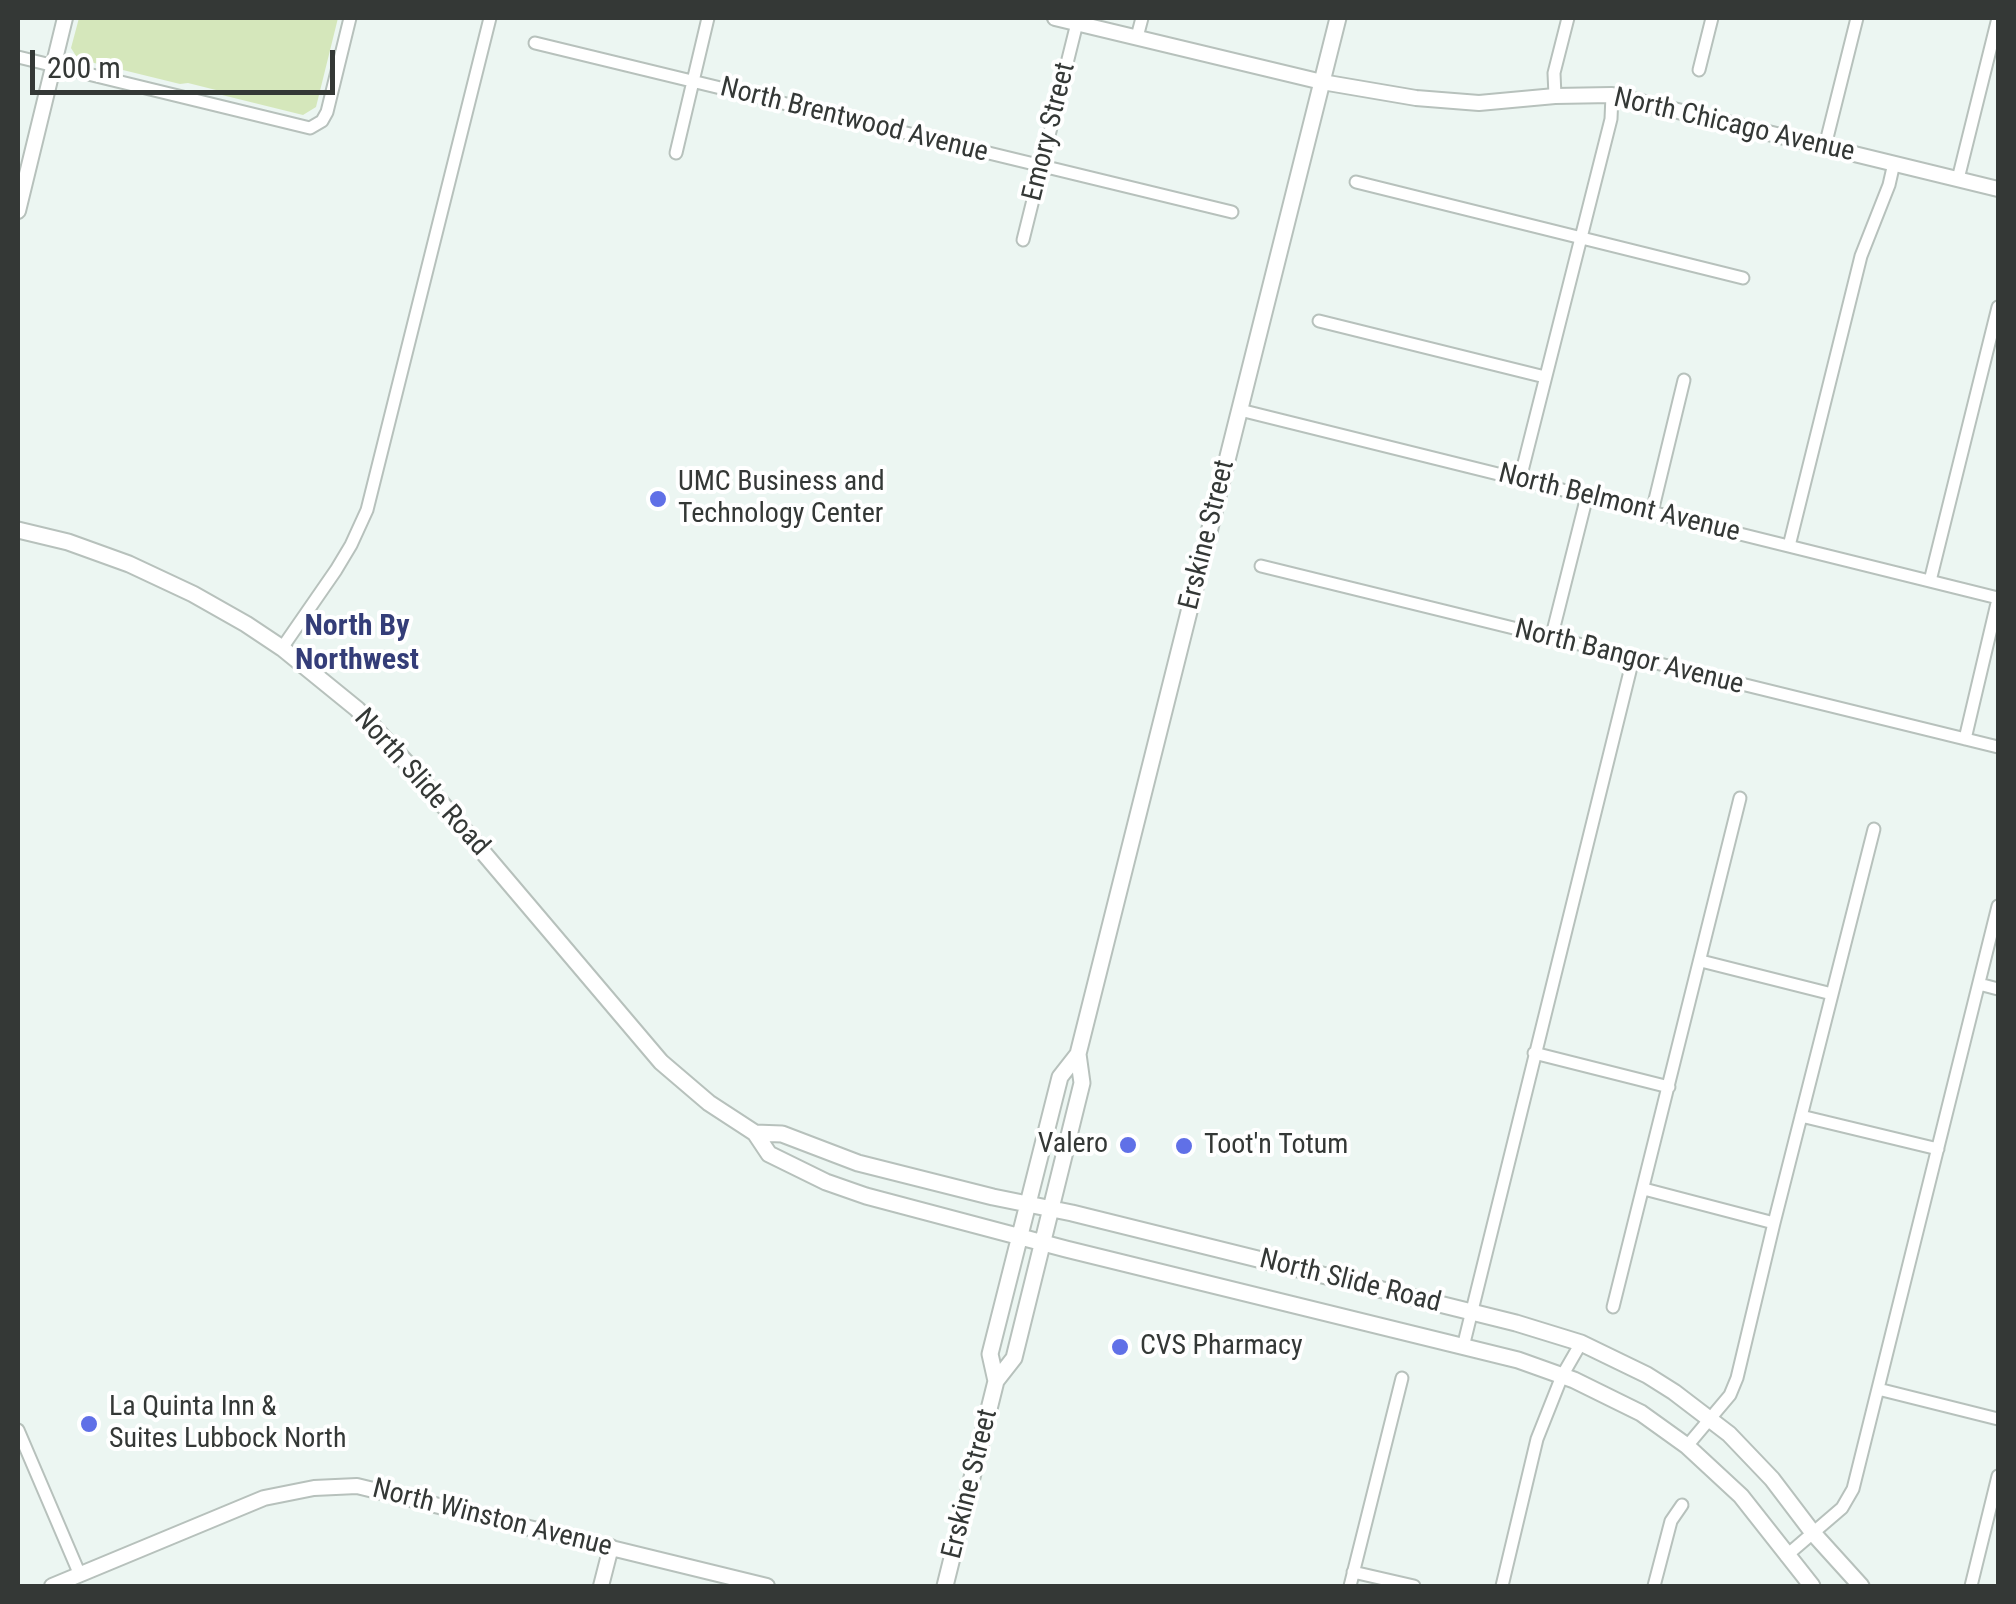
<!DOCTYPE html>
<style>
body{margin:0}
#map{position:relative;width:2016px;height:1604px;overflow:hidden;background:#ecf6f2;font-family:"Roboto Condensed",sans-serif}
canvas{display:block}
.frame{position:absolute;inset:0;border:20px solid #343836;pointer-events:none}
.scale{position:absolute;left:30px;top:50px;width:305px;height:45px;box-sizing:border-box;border:5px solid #343836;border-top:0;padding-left:12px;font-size:30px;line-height:35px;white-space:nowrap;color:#343836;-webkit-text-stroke:8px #fff;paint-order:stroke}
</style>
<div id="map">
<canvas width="2016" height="1604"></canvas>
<div class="frame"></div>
<div class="scale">200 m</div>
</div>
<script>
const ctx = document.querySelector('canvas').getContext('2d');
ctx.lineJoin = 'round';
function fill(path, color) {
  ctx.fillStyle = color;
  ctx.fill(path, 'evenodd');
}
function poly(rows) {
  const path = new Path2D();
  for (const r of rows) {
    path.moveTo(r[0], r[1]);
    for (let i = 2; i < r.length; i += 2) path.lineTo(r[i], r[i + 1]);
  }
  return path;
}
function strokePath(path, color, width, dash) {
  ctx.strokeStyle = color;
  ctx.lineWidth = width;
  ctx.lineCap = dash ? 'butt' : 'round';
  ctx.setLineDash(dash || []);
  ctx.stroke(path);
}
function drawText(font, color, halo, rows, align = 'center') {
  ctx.font = font + ' "Roboto Condensed",sans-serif';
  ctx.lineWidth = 8;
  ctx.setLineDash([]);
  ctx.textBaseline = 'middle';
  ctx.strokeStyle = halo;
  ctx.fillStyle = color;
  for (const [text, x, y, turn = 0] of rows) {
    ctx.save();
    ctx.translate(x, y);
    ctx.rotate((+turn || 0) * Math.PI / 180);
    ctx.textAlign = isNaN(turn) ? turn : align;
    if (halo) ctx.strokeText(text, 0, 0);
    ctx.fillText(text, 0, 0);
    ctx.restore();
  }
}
const green = poly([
 [79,18,338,18,316,107,303,115,222,95,216,90,188,83,180,84,78,59,71,48]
]);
const minor = poly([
 [1137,37,1142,18],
 [535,43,1232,212],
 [18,57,310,128,322,121,327,112,350,18],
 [1699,70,1712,18],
 [1555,96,1554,73,1568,18],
 [1825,146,1857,18],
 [676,153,708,18],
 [1958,179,1998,18],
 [1356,182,1743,278],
 [1023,240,1077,23],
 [1319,321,1545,377],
 [1240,410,1998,598],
 [1520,479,1611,119,1612,95],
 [1652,512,1684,380],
 [1789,546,1861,256,1889,185,1894,163],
 [1261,566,1998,747],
 [1930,581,1998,307],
 [1551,639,1587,496],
 [282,648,336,570,351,545,367,510,490,18],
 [1965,739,1998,599],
 [1701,961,1832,994],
 [1979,984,1998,989],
 [1534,1053,1669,1087],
 [1801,1116,1938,1149],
 [1644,1189,1774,1223],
 [1613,1307,1740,798],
 [1463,1347,1633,659],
 [1878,1389,1998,1419],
 [18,1430,80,1575],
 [1687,1446,1730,1395,1737,1378,1774,1223,1874,829],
 [1786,1556,1842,1508,1853,1489,1998,906],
 [1353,1572,1414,1586],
 [1350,1586,1402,1378],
 [1502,1586,1537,1439,1562,1376,1581,1343],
 [1654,1586,1671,1521,1682,1505],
 [1971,1586,1998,1476]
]);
const tertiary = poly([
 [1055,18,1322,82,1416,98,1479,103,1555,96,1612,95,1998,189],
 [18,211,65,18],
 [52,1586,264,1498,314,1488,357,1486,767,1586],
 [601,1586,611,1547]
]);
const secondary = poly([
 [18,530,68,542,129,564,193,594,246,624,282,648,357,709,415,772,661,1062,709,1103,755,1133,769,1154,826,1182,866,1196,1066,1249,1518,1360,1574,1380,1641,1413,1687,1446,1741,1496,1812,1586],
 [755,1133,782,1134,858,1163,993,1197,1072,1213,1516,1323,1581,1343,1647,1375,1674,1392,1729,1434,1772,1479,1813,1533,1861,1586],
 [996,1381,990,1354,1060,1077,1078,1054],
 [945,1586,996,1381,1014,1358,1082,1083,1078,1054,1338,18]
]);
const markers = [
 [658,499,10,"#6070e7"],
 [1128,1145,10,"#6070e7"],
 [1184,1146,10,"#6070e7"],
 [1120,1347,10,"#6070e7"],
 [89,1424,10,"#6070e7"]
];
const streetNames = [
 ["North Brentwood Avenue",854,121,14],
 ["North Chicago Avenue",1734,126,13],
 ["Emory Street",1050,132,-76],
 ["North Belmont Avenue",1619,504,14],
 ["Erskine Street",1208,535,-76],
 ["North Bangor Avenue",1629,658,14],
 ["North Slide Road",421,783,48],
 ["North Slide Road",1350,1282,14],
 ["Erskine Street",971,1484,-76],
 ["North Winston Avenue",492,1519,14]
];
const poiNames = [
 ["UMC Business and",678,483],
 ["Technology Center",678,515],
 ["Valero",1108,1145,"right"],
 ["Toot'n Totum",1204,1146],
 ["CVS Pharmacy",1140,1347],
 ["La Quinta Inn &",109,1408],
 ["Suites Lubbock North",109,1440]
];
const neighbourhoodNames = [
 ["North By",357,627],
 ["Northwest",357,661]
];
fill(green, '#d5e7bb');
strokePath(minor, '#b7c1bc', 15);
strokePath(tertiary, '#b7c1bc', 18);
strokePath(secondary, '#b7c1bc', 19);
strokePath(minor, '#fff', 11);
strokePath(tertiary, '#fff', 14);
strokePath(secondary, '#fff', 15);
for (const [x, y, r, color] of markers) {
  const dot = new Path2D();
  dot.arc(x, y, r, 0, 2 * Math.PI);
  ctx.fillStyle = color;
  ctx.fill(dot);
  strokePath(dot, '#fff', 4);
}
drawText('28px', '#343836', '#fff', streetNames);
drawText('28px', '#343836', '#fff', poiNames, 'left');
drawText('bold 30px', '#343d78', '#fff', neighbourhoodNames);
</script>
